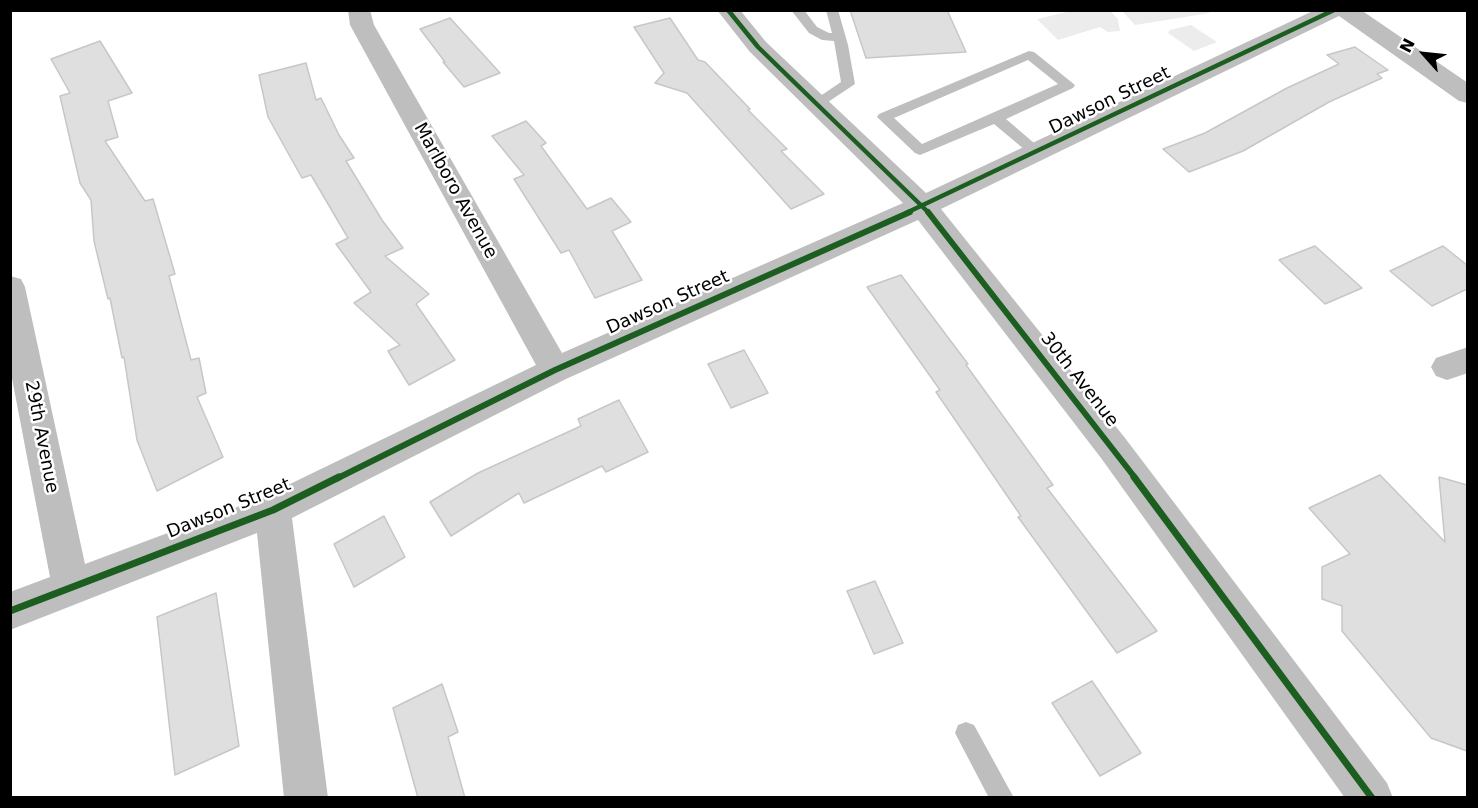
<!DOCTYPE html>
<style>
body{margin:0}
#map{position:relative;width:1478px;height:808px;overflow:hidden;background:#fff;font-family:"DejaVu Sans",sans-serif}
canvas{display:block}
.frame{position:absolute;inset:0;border:12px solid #000;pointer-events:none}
.north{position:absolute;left:1394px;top:24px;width:60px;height:60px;-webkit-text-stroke:4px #fff;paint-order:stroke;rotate:297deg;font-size:16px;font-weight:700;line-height:24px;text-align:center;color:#000}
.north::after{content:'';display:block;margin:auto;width:21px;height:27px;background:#000;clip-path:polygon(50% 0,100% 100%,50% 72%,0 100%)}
</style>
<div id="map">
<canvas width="1478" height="808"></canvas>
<div class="frame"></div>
<div class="north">N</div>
</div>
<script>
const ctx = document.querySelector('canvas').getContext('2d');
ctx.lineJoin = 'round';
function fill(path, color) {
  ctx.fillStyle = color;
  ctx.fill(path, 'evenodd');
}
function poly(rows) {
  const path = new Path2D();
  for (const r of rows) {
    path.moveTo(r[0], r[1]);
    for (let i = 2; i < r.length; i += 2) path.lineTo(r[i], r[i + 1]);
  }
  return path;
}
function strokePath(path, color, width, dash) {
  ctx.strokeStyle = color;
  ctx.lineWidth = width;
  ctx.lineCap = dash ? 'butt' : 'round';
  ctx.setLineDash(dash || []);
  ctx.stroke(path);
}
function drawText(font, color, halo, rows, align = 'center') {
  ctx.font = font + ' "DejaVu Sans",sans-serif';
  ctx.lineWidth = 5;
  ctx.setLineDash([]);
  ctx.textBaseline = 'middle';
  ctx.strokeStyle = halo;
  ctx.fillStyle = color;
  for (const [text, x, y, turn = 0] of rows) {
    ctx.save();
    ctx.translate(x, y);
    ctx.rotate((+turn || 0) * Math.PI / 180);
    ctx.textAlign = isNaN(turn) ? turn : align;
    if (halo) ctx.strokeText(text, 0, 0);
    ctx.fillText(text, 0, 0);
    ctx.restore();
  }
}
const green = poly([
 [1207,10,1210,13,1135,25,1122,11],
 [1071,11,1110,11,1118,19,1120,31,1108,32,1100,27,1058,40,1037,19],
 [1191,25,1217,42,1194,51,1168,33,1170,30]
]);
const building = poly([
 [850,10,947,10,966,52,866,58,850,10],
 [450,18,500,73,464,87,443,62,445,62,420,29,450,18],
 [670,18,698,60,705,62,750,109,748,110,787,149,781,151,824,194,791,209,687,93,655,83,664,73,634,27,670,18],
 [100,41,132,93,108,101,118,137,105,141,145,201,153,199,175,274,169,276,191,360,199,358,206,393,197,397,223,457,157,491,137,440,124,357,122,358,110,298,108,299,94,241,91,200,80,183,60,96,70,93,51,59,100,41],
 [1355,47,1388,70,1377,74,1382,78,1329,102,1243,151,1189,172,1163,149,1205,133,1287,88,1339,64,1327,55,1355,47],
 [306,63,316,100,321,98,339,135,354,158,346,161,382,220,403,248,385,256,429,294,416,304,455,360,409,385,388,351,400,345,354,303,371,292,336,244,348,238,311,175,302,178,268,117,259,75,306,63],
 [526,121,546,143,541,146,587,209,611,198,631,222,612,231,642,280,595,298,569,250,561,253,514,179,524,175,492,136,526,121],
 [1315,246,1362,288,1325,304,1279,260,1315,246],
 [1443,246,1467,265,1467,289,1432,306,1390,271,1443,246],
 [901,275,968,364,966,365,1053,485,1047,488,1157,631,1117,653,1018,517,1021,516,936,392,940,390,867,287,901,275],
 [744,350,768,393,731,408,708,364,744,350],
 [619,400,648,452,606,472,602,466,524,503,519,493,451,536,430,502,478,473,581,426,578,419,619,400],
 [1380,475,1445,542,1439,477,1467,485,1467,751,1431,738,1342,631,1342,606,1322,599,1322,567,1350,554,1309,508,1380,475],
 [384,516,405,557,354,587,334,544,384,516],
 [875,581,903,643,874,654,847,591,875,581],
 [216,593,239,746,175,775,157,617,216,593],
 [1092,681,1141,753,1100,776,1052,703,1092,681],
 [442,684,458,732,448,737,465,798,418,798,393,708,442,684]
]);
const service = poly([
 [791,10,804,10,817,27,829,33,832,33,826,10,838,10,848,45,855,84,822,106,817,107,810,103,841,82,834,41,822,40,809,33,791,10],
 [1029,51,1034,52,1075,85,1073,88,1006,119,1041,149,1043,152,1041,155,1031,155,994,124,920,155,915,153,877,117,879,114,1029,51],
 [1028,60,1058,84,922,144,894,118,1028,60],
 [966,722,974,725,1014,798,989,798,955,733,958,725,966,722]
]);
const minor = poly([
 [348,10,370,10,374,25,562,353,903,203,750,52,717,10,740,10,766,42,926,193,1315,10,1361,10,1468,83,1468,103,1459,101,1339,16,941,209,1125,438,1387,783,1393,798,1345,798,1101,458,918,220,566,379,292,518,328,798,284,798,257,533,10,630,10,592,50,577,10,368,10,276,21,279,25,287,85,564,261,498,536,365,350,25,348,10],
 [1468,347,1468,373,1447,380,1436,376,1431,367,1436,358,1468,347]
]);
const cyclewayFar2 = poly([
 [728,10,758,47,929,213],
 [906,213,1334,10]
]);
const cyclewayFar1 = poly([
 [928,212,1136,479],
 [336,479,555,370,910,212]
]);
const cycleway = poly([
 [1134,477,1372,798],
 [10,611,273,510,339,477]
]);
const streetNames = [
 ["Dawson Street",1110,101,-26],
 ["Marlboro Avenue",455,191,61],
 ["Dawson Street",668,303,-24],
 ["30th Avenue",1079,380,52],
 ["29th Avenue",41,437,79],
 ["Dawson Street",229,509,-22]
];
fill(green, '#ececec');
fill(building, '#dfdfdf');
strokePath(building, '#c7c7c7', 1.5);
fill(service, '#bebebe');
fill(minor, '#bebebe');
strokePath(cyclewayFar2, '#1b5e20', 4.5);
strokePath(cyclewayFar1, '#1b5e20', 6);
strokePath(cycleway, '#1b5e20', 7);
drawText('18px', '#000', '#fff', streetNames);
</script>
